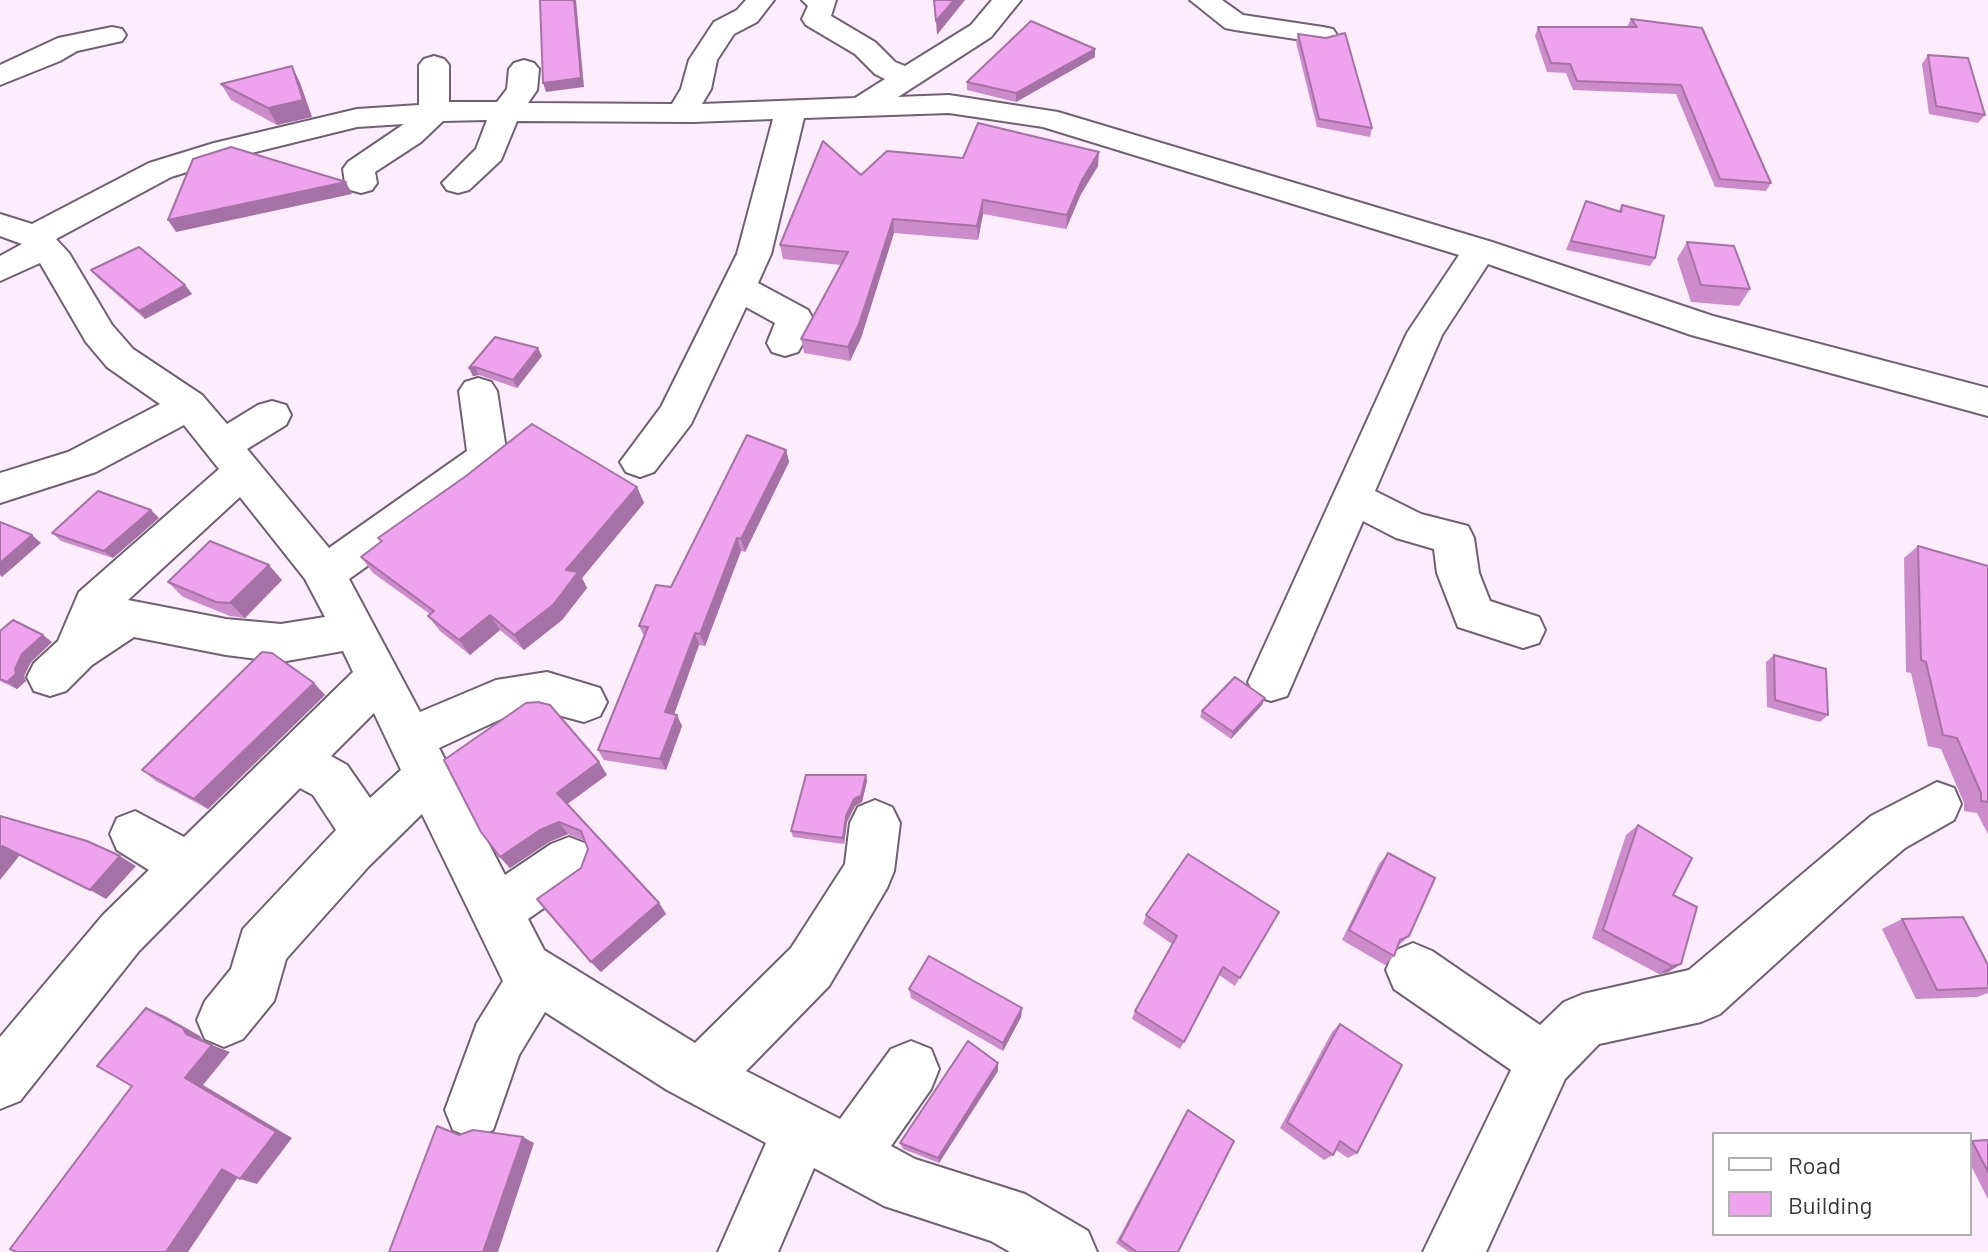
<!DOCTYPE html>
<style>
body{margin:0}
#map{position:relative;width:1988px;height:1252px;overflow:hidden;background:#fcecfc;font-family:Barlow,sans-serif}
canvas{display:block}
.legend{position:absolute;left:1712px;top:1132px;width:260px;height:104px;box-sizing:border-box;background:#fff;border:2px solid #b1aeb1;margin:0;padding:10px 14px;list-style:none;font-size:24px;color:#3b353b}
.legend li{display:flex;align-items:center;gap:16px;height:40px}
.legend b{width:40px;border:2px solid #b1aeb1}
</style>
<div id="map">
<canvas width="1988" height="1252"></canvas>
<ul class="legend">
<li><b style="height:10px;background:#fff"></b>Road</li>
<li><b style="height:22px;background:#eda3ed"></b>Building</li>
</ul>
</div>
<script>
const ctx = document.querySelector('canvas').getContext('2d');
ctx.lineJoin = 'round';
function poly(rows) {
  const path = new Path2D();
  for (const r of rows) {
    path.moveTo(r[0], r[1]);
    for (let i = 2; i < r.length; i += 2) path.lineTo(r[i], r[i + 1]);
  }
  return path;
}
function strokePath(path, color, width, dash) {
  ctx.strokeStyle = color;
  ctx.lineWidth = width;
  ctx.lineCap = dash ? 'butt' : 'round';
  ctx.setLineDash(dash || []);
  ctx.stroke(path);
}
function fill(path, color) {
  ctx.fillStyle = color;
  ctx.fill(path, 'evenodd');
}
const street = poly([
 [746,0,774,0,757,22,734,34,717,60,711,89,702,104,855,98,885,79,875,74,855,54,806,25,802,19,808,6,802,0,836,0,831,16,875,42,895,62,905,66,971,25,992,0,1021,0,991,37,898,97,949,95,1058,112,1492,242,1713,316,1988,388,1988,416,1691,335,1488,264,1442,335,1375,491,1421,514,1468,526,1474,538,1479,573,1490,601,1539,617,1545,630,1539,643,1523,648,1458,627,1437,573,1434,549,1396,538,1363,521,1287,696,1271,701,1255,696,1248,682,1407,333,1459,255,1043,127,949,113,804,118,771,254,758,283,808,310,813,319,803,343,798,352,785,356,772,352,767,343,775,323,746,307,691,424,654,472,640,477,626,472,620,462,661,407,737,254,773,119,693,122,517,121,501,160,469,190,458,193,447,190,442,183,476,149,487,120,443,121,421,142,375,172,377,183,372,190,361,193,350,190,345,183,343,169,348,162,404,124,357,127,235,157,171,177,56,239,69,253,112,325,133,349,202,395,227,424,258,405,272,401,286,405,291,415,286,425,247,449,329,548,467,451,459,391,465,382,478,378,491,382,497,391,507,456,501,466,474,490,349,579,420,712,496,680,547,672,600,688,607,702,600,716,584,722,547,712,501,719,439,748,505,875,551,844,569,837,587,844,594,861,587,878,528,919,544,950,695,1043,791,948,845,864,850,823,858,807,875,800,892,807,900,823,894,871,887,888,829,986,746,1071,840,1119,891,1049,911,1041,931,1049,939,1069,931,1089,891,1146,915,1159,1025,1194,1088,1231,1097,1252,1010,1252,991,1241,884,1206,814,1168,778,1252,718,1252,766,1143,667,1090,545,1012,519,1055,493,1130,473,1138,453,1130,445,1110,477,1023,503,981,422,814,369,866,286,959,274,1001,243,1039,224,1047,205,1039,197,1020,205,1001,231,969,243,929,336,830,313,795,300,788,139,951,20,1101,0,1109,0,1037,103,915,149,870,117,850,110,834,117,818,135,811,184,837,353,672,343,651,281,662,226,655,134,637,92,665,66,691,50,696,34,691,27,677,34,663,58,641,79,592,219,469,184,425,96,472,0,503,0,473,68,452,160,404,107,367,86,342,40,263,0,281,0,256,22,244,0,236,0,214,32,224,149,163,214,143,357,109,419,105,419,65,424,59,434,56,444,59,449,65,449,102,497,102,507,89,509,69,514,63,524,60,534,63,539,69,537,90,528,103,672,104,681,89,689,60,714,22,737,10,746,0],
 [240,497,305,579,325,617,281,624,226,619,128,600,240,497],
 [374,713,401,770,370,798,347,765,331,756,374,713],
 [1190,0,1222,0,1243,15,1323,27,1333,29,1337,35,1333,41,1323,43,1235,30,1225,28,1190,0],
 [112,27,122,29,126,35,122,41,77,51,60,61,0,85,0,65,58,38,112,27],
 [1937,782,1954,788,1961,804,1954,820,1905,848,1872,876,1720,1014,1701,1022,1599,1044,1565,1079,1486,1252,1423,1252,1511,1070,1394,989,1386,970,1394,951,1413,943,1432,951,1540,1025,1564,1002,1583,994,1689,970,1871,816,1937,782]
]);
const wall = poly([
 [1631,19,1771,183,1766,191,1715,187,1676,94,1573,90,1566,73,1547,72,1535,36,1538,27,1627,27],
 [1298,34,1372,128,1370,137,1317,127,1296,42],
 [1095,49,1095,57,1016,102,967,90,967,82],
 [1928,55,1985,115,1978,123,1929,114,1922,64],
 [292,66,300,83,312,117,277,125,231,100,221,84],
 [1098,166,1081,194,1066,229,983,214,978,240,894,233,861,338,850,361,804,353,801,339,841,265,783,259,780,245,861,175],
 [1586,201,1619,211,1622,205,1655,258,1650,266,1566,250],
 [1687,242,1750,289,1739,306,1691,302,1677,259],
 [91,270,185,285,192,294,145,319,98,278],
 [542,356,517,388,479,375,473,376,469,368],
 [786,450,789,462,745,552,741,551,705,646,699,645,674,714,682,726,666,770,604,760,598,750,644,636,639,626],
 [637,487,644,503,582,578,587,588,562,620,524,650,500,630,470,655,440,631,428,616,430,614,373,573,361,557,381,542,378,538],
 [159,518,113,558,61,541,52,533],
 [1918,546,1988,566,1988,834,1977,813,1964,811,1964,803,1941,749,1928,746,1911,673,1906,672,1904,558],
 [282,580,245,618,230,616,183,597,168,582],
 [0,631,52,642,31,662,24,676,26,681,17,689,0,681],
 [1774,655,1828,715,1820,722,1767,707,1766,662],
 [314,683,325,695,208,809,156,781,142,770],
 [1265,698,1262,705,1231,739,1200,717,1202,711],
 [599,762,607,775,567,804,659,903,666,914,601,972,591,962,581,868,588,849,585,841,568,834,549,842,510,868,500,857],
 [866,775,867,781,862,802,855,806,847,822,844,844,793,837,791,831],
 [1638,825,1681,964,1668,972,1659,974,1592,938,1626,835],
 [1388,853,1409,936,1398,946,1394,956,1385,965,1342,940,1379,864],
 [1279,912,1235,986,1219,975,1180,1049,1132,1019,1135,1011,1172,944,1143,924,1146,915],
 [1902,919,1988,965,1988,993,1977,997,1916,999,1882,929],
 [909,989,1022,1008,1021,1017,1003,1051,911,998],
 [1340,1024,1357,1153,1348,1158,1336,1150,1333,1155,1324,1160,1280,1128,1332,1032],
 [998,1063,998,1071,939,1163,903,1149,900,1143],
 [1188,1110,1178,1252,1129,1252,1116,1243,1184,1116],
 [1988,1140,1988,1199,1970,1164,1970,1142]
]);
const shadedWall = poly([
 [574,0,576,0,584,87,546,92,543,83],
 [954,0,965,0,937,35,936,21],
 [1095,49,1095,57,1016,102,1016,93],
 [292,66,300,83,312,117,277,125,268,108],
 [1099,152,1098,166,1081,194,1066,229,1067,215,1082,180],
 [346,182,352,194,176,232,168,220],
 [983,200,983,214,978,240,977,226],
 [893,219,894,233,861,338,850,361,848,347],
 [185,285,192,294,145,319,139,311],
 [538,348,542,356,517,388,513,380],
 [475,367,479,375,473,376,469,368],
 [786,450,789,462,745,552,741,539],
 [637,487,644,503,582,578,587,588,562,620,524,650,514,635,566,570],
 [151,510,159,518,113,558,104,551],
 [32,535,41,543,2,577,0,575,0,563],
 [737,538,741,551,705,646,700,634],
 [269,565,282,580,245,618,230,603],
 [490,615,500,630,470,655,459,640],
 [695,633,699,645,671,723,665,712],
 [43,635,52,642,31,662,24,676,26,681,17,689,7,682,22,654],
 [314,683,325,695,208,809,194,799],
 [1265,698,1262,705,1231,739,1233,732],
 [677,715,682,726,666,770,660,759],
 [599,762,607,775,566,805,557,793],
 [866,775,867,781,862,802,855,806,847,822,844,844,843,838,846,816],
 [559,822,568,834,549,842,510,868,500,857,540,830],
 [2,846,20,855,0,880,0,849],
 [120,856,136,866,106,899,90,890],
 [659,903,666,914,601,972,591,962],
 [1681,964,1668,972,1659,974,1672,966],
 [146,1008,165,1016,200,1036,204,1042,186,1034],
 [1022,1008,1021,1017,1003,1051,1003,1043],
 [212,1045,230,1052,203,1085,292,1138,257,1184,240,1179,185,1078],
 [998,1063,998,1071,939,1163,938,1158],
 [523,1137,534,1143,498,1252,483,1252],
 [222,1169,240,1174,188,1252,166,1252]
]);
const building = poly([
 [540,0,574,0,581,78,543,83,540,0],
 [934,0,954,0,936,21,934,0],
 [1631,19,1702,28,1771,183,1720,179,1681,85,1577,81,1570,64,1551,63,1538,27,1637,27,1631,19],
 [1031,21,1095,49,1016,93,967,82,1031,21],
 [1345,33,1372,128,1319,119,1298,34,1326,38,1345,33],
 [1928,55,1968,58,1985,115,1936,106,1928,55],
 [292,66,303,100,268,108,221,84,292,66],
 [978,123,1099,152,1082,180,1067,215,983,200,977,226,893,219,859,324,848,347,801,339,848,252,780,245,823,141,861,175,887,151,963,158,978,123],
 [231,147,346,182,168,220,193,159,231,147],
 [1586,201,1621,212,1622,205,1664,216,1655,258,1571,241,1586,201],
 [1687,242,1734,246,1750,289,1701,285,1687,242],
 [139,247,185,285,139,311,91,270,139,247],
 [495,337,538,348,513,380,475,367,469,368,495,337],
 [532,424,637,487,566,570,578,572,553,605,514,635,490,615,459,640,428,616,434,611,361,557,382,541,378,538,466,476,532,424],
 [747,435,786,450,741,539,737,538,700,634,695,633,665,712,677,715,660,759,598,750,648,627,639,626,656,585,671,587,747,435],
 [98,491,151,510,104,551,52,533,98,491],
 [0,522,32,535,0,563,0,522],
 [210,541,269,565,230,603,216,602,168,582,210,541],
 [1918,546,1988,566,1988,802,1981,801,1981,793,1957,738,1943,735,1926,662,1921,660,1918,546],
 [13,620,43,635,22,654,15,669,16,674,7,682,0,679,0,631,13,620],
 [262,652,272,653,314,683,194,799,142,770,262,652],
 [1774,655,1826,669,1828,715,1775,700,1774,655],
 [1235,677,1265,698,1233,732,1202,711,1235,677],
 [538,702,550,705,599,762,557,793,659,903,591,962,537,899,581,868,588,849,581,831,559,822,540,830,500,857,481,832,444,760,526,703,538,702],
 [806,775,866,775,861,796,854,799,846,816,843,838,791,831,806,775],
 [0,816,87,841,120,856,90,890,2,846,0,849,0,816],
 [1638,825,1692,858,1673,895,1697,907,1681,964,1672,966,1603,930,1638,825],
 [1388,853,1435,878,1409,936,1400,940,1394,956,1349,930,1388,853],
 [1188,854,1279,912,1240,978,1223,967,1184,1042,1135,1011,1177,936,1146,915,1188,854],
 [1963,917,1988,965,1988,988,1937,990,1902,919,1963,917],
 [929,956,1022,1008,1003,1043,909,989,929,956],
 [146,1008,183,1028,186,1034,212,1045,185,1078,276,1132,240,1179,222,1169,166,1252,16,1252,10,1249,132,1086,97,1066,146,1008],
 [1340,1024,1402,1065,1357,1153,1340,1141,1333,1155,1287,1122,1340,1024],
 [968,1041,998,1063,938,1158,900,1143,968,1041],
 [1188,1110,1234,1141,1178,1252,1137,1252,1120,1240,1188,1110],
 [437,1126,459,1135,473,1130,523,1137,483,1252,389,1252,437,1126],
 [1988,1140,1988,1172,1972,1141,1988,1140]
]);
strokePath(street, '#6f616f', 4);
fill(street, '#fff');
fill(wall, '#cc8ccc');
fill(shadedWall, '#a672a6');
fill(building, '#eda3ed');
strokePath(building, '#a672a6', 2);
</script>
